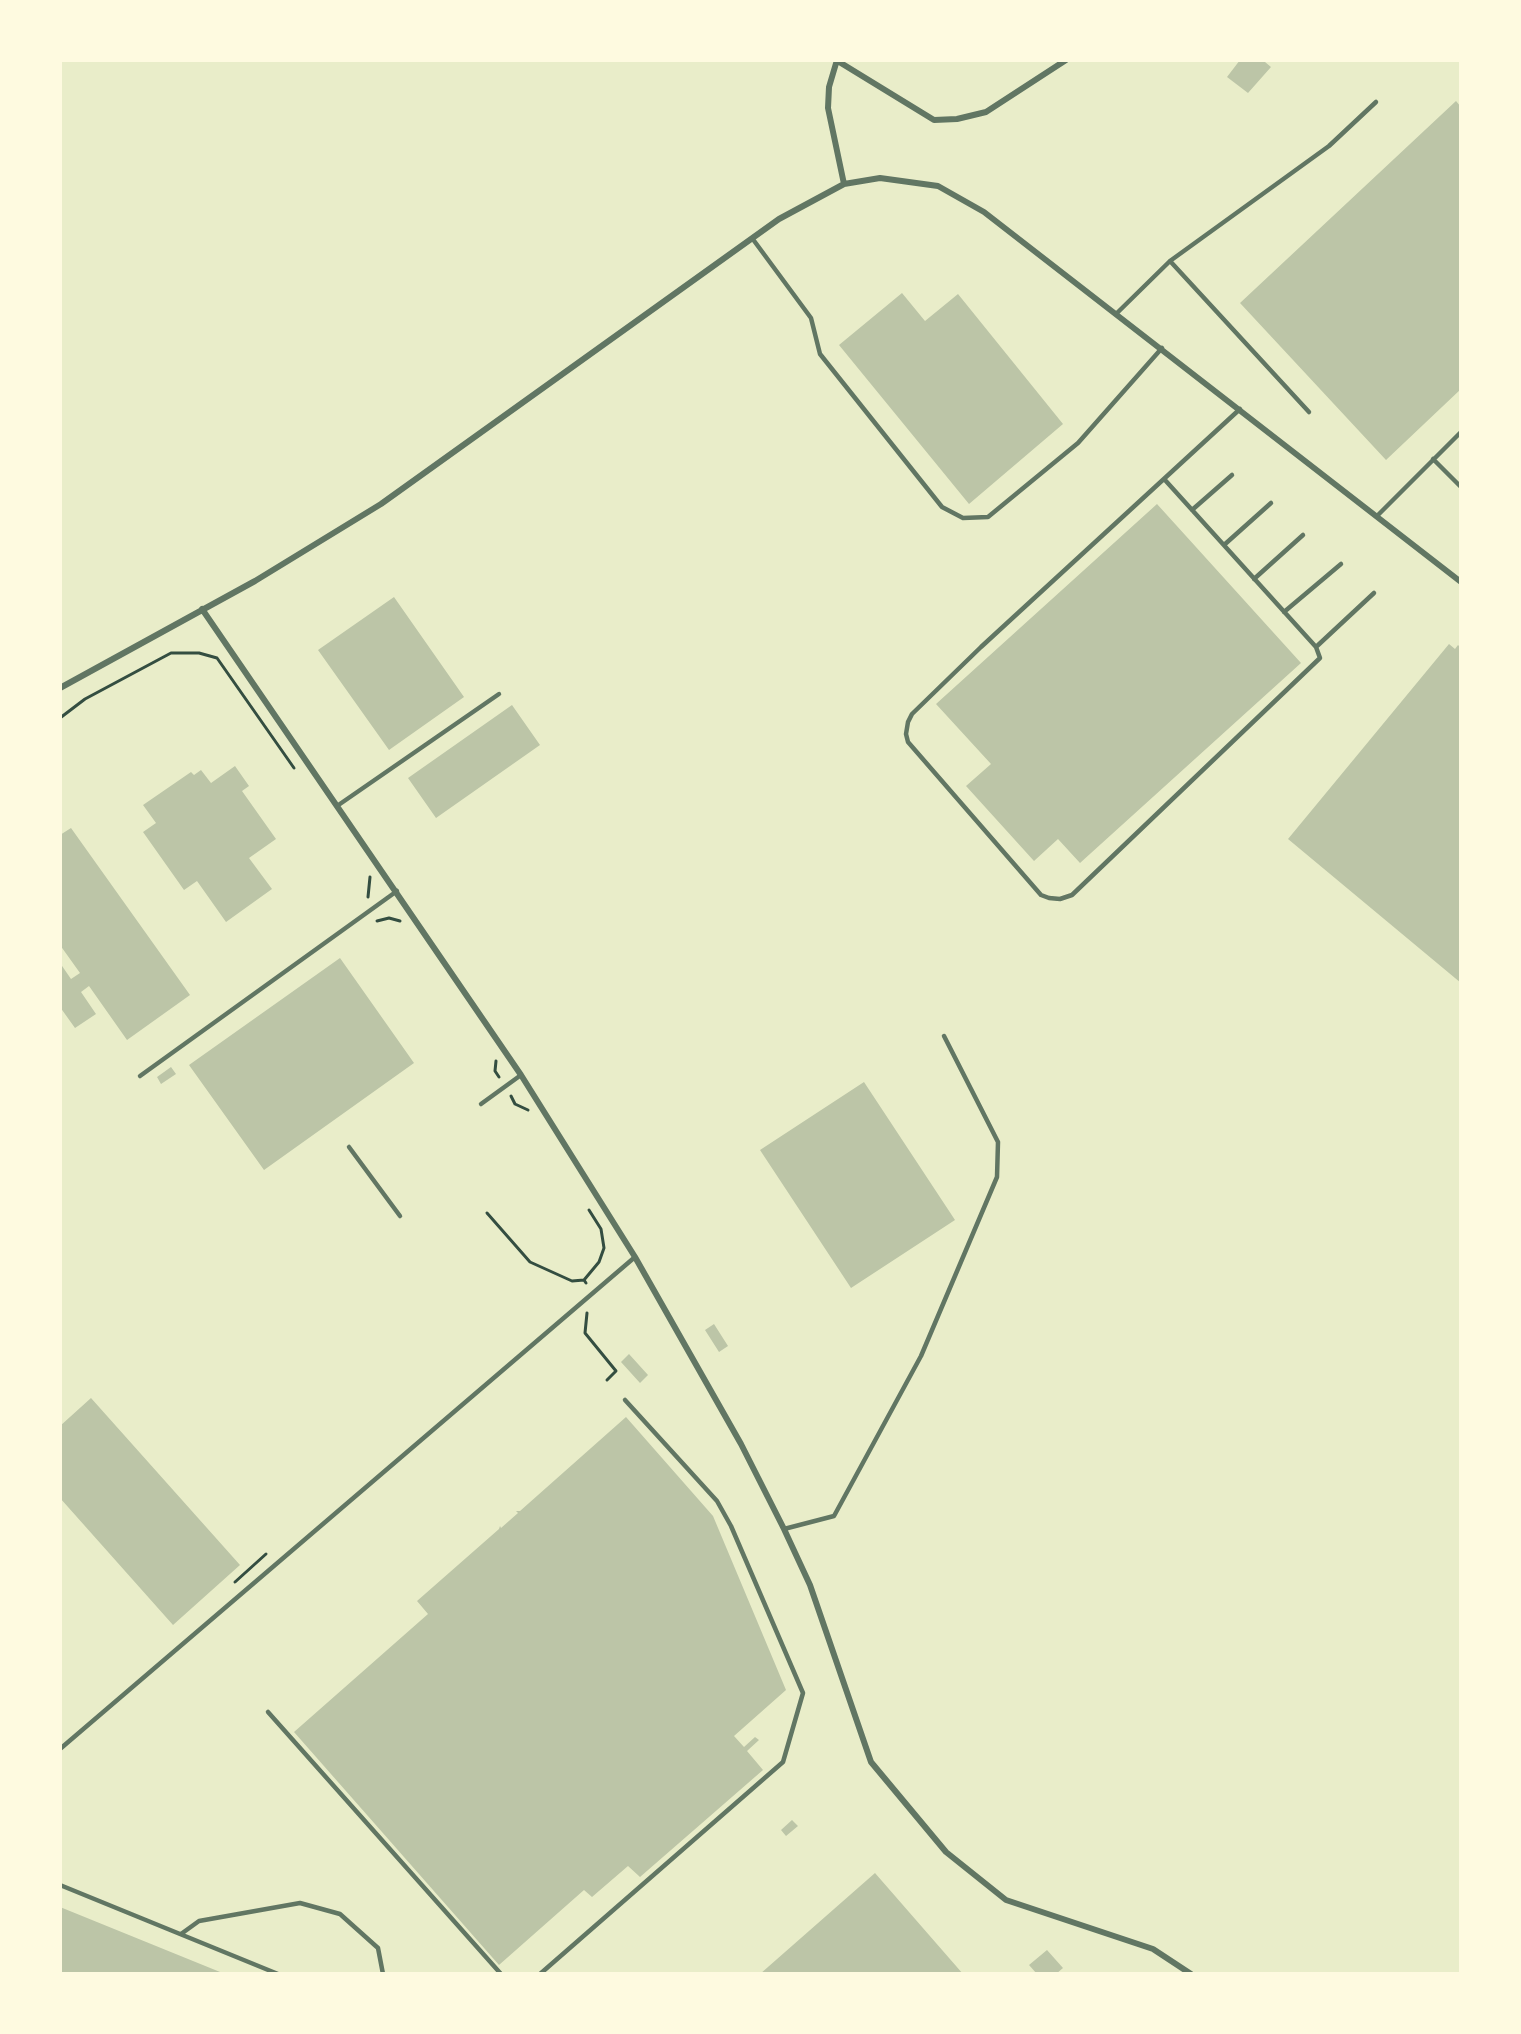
<!DOCTYPE html>
<style>
body{margin:0}
#map{position:relative;width:1521px;height:2034px;overflow:hidden;background:#e9edc9;font-family:"Fira Sans",sans-serif}
canvas{display:block}
.frame{position:absolute;inset:0;border:62px solid #fefae0;pointer-events:none}
</style>
<div id="map">
<canvas width="1521" height="2034"></canvas>
<div class="frame"></div>
</div>
<script>
const ctx = document.querySelector('canvas').getContext('2d');
ctx.lineJoin = 'round';
function fill(path, color) {
  ctx.fillStyle = color;
  ctx.fill(path, 'evenodd');
}
function poly(rows) {
  const path = new Path2D();
  for (const r of rows) {
    path.moveTo(r[0], r[1]);
    for (let i = 2; i < r.length; i += 2) path.lineTo(r[i], r[i + 1]);
  }
  return path;
}
function strokePath(path, color, width, dash) {
  ctx.strokeStyle = color;
  ctx.lineWidth = width;
  ctx.lineCap = dash ? 'butt' : 'round';
  ctx.setLineDash(dash || []);
  ctx.stroke(path);
}
const building = poly([
 [1240,60,1267,60,1265,62,1271,67,1248,93,1227,77],
 [1456,101,1461,107,1461,389,1386,460,1240,303],
 [902,293,925,321,958,294,1063,424,969,504,839,345],
 [1157,504,1301,663,1080,863,1058,839,1034,861,966,786,991,764,936,704],
 [394,597,464,697,389,750,318,650],
 [1449,644,1455,649,1458,645,1461,648,1461,983,1288,839],
 [512,705,540,745,436,818,408,778],
 [235,766,249,786,242,791,276,839,249,858,272,889,226,922,197,881,184,890,143,832,156,823,143,805,191,772,194,775,201,770,211,783],
 [71,828,190,995,127,1040,89,986,81,992,96,1014,75,1028,60,1007,60,963,71,979,80,973,60,945,60,835],
 [340,958,414,1063,264,1170,189,1065],
 [171,1067,176,1074,161,1084,157,1077],
 [864,1082,955,1220,851,1288,760,1150],
 [714,1324,728,1346,719,1352,705,1330],
 [629,1354,648,1375,640,1383,621,1362],
 [91,1398,240,1565,173,1625,60,1498,60,1426],
 [626,1417,713,1516,786,1690,734,1736,744,1747,755,1737,759,1740,747,1751,763,1770,640,1877,628,1866,592,1897,584,1890,499,1965,294,1732,428,1614,417,1601,499,1529,500,1526,501,1528,518,1513,516,1511,520,1511],
 [792,1820,798,1826,786,1836,781,1830],
 [875,1873,963,1974,760,1974],
 [60,1907,225,1974,60,1974],
 [1047,1950,1063,1968,1056,1974,1037,1974,1029,1965]
]);
const path = poly([
 [60,718,85,699,171,653,199,653,217,658,294,768],
 [368,897,370,877],
 [377,921,389,918,400,921],
 [496,1061,495,1071,499,1077],
 [511,1096,515,1104,528,1110],
 [487,1213,530,1262,572,1281,584,1280],
 [586,1283,584,1280,599,1262,604,1248,601,1229,589,1210],
 [587,1313,585,1333,616,1371,607,1380],
 [235,1582,266,1554]
]);
const service = poly([
 [752,238,811,318,820,354,942,507,963,518,988,517,1078,443,1162,348],
 [1170,261,1309,412],
 [1117,313,1170,261,1329,146,1376,102],
 [1433,459,1461,487],
 [1165,480,1316,647,1320,658,1072,895,1060,899,1049,898,1041,895,908,742,906,734,908,722,912,714,981,647,1240,409],
 [1192,510,1232,475],
 [1377,516,1461,432],
 [1224,545,1271,503],
 [1254,579,1303,535],
 [1284,612,1341,564],
 [1316,647,1374,593],
 [337,806,499,694],
 [140,1076,397,891],
 [481,1104,521,1075],
 [349,1147,400,1216],
 [784,1529,834,1516,921,1356,997,1177,998,1142,944,1036],
 [268,1712,501,1974],
 [60,1749,635,1257],
 [60,1885,278,1974],
 [181,1934,199,1921,300,1903,340,1914,378,1948,383,1974],
 [540,1974,783,1762,803,1693,731,1526,717,1501,625,1400]
]);
const minor = poly([
 [836,60,934,120,957,119,986,112,1066,60],
 [837,60,829,87,828,108,844,184],
 [202,609,521,1075,635,1257,741,1444,784,1529,810,1585,871,1762,946,1852,1006,1900,1153,1949,1191,1974],
 [60,688,255,581,381,504,779,219,844,184,880,178,938,186,984,212,1461,582]
]);
fill(building, '#bcc5a7');
strokePath(path, '#344e41', 3);
strokePath(service, '#617663', 4.5);
strokePath(minor, '#617663', 6);
</script>
